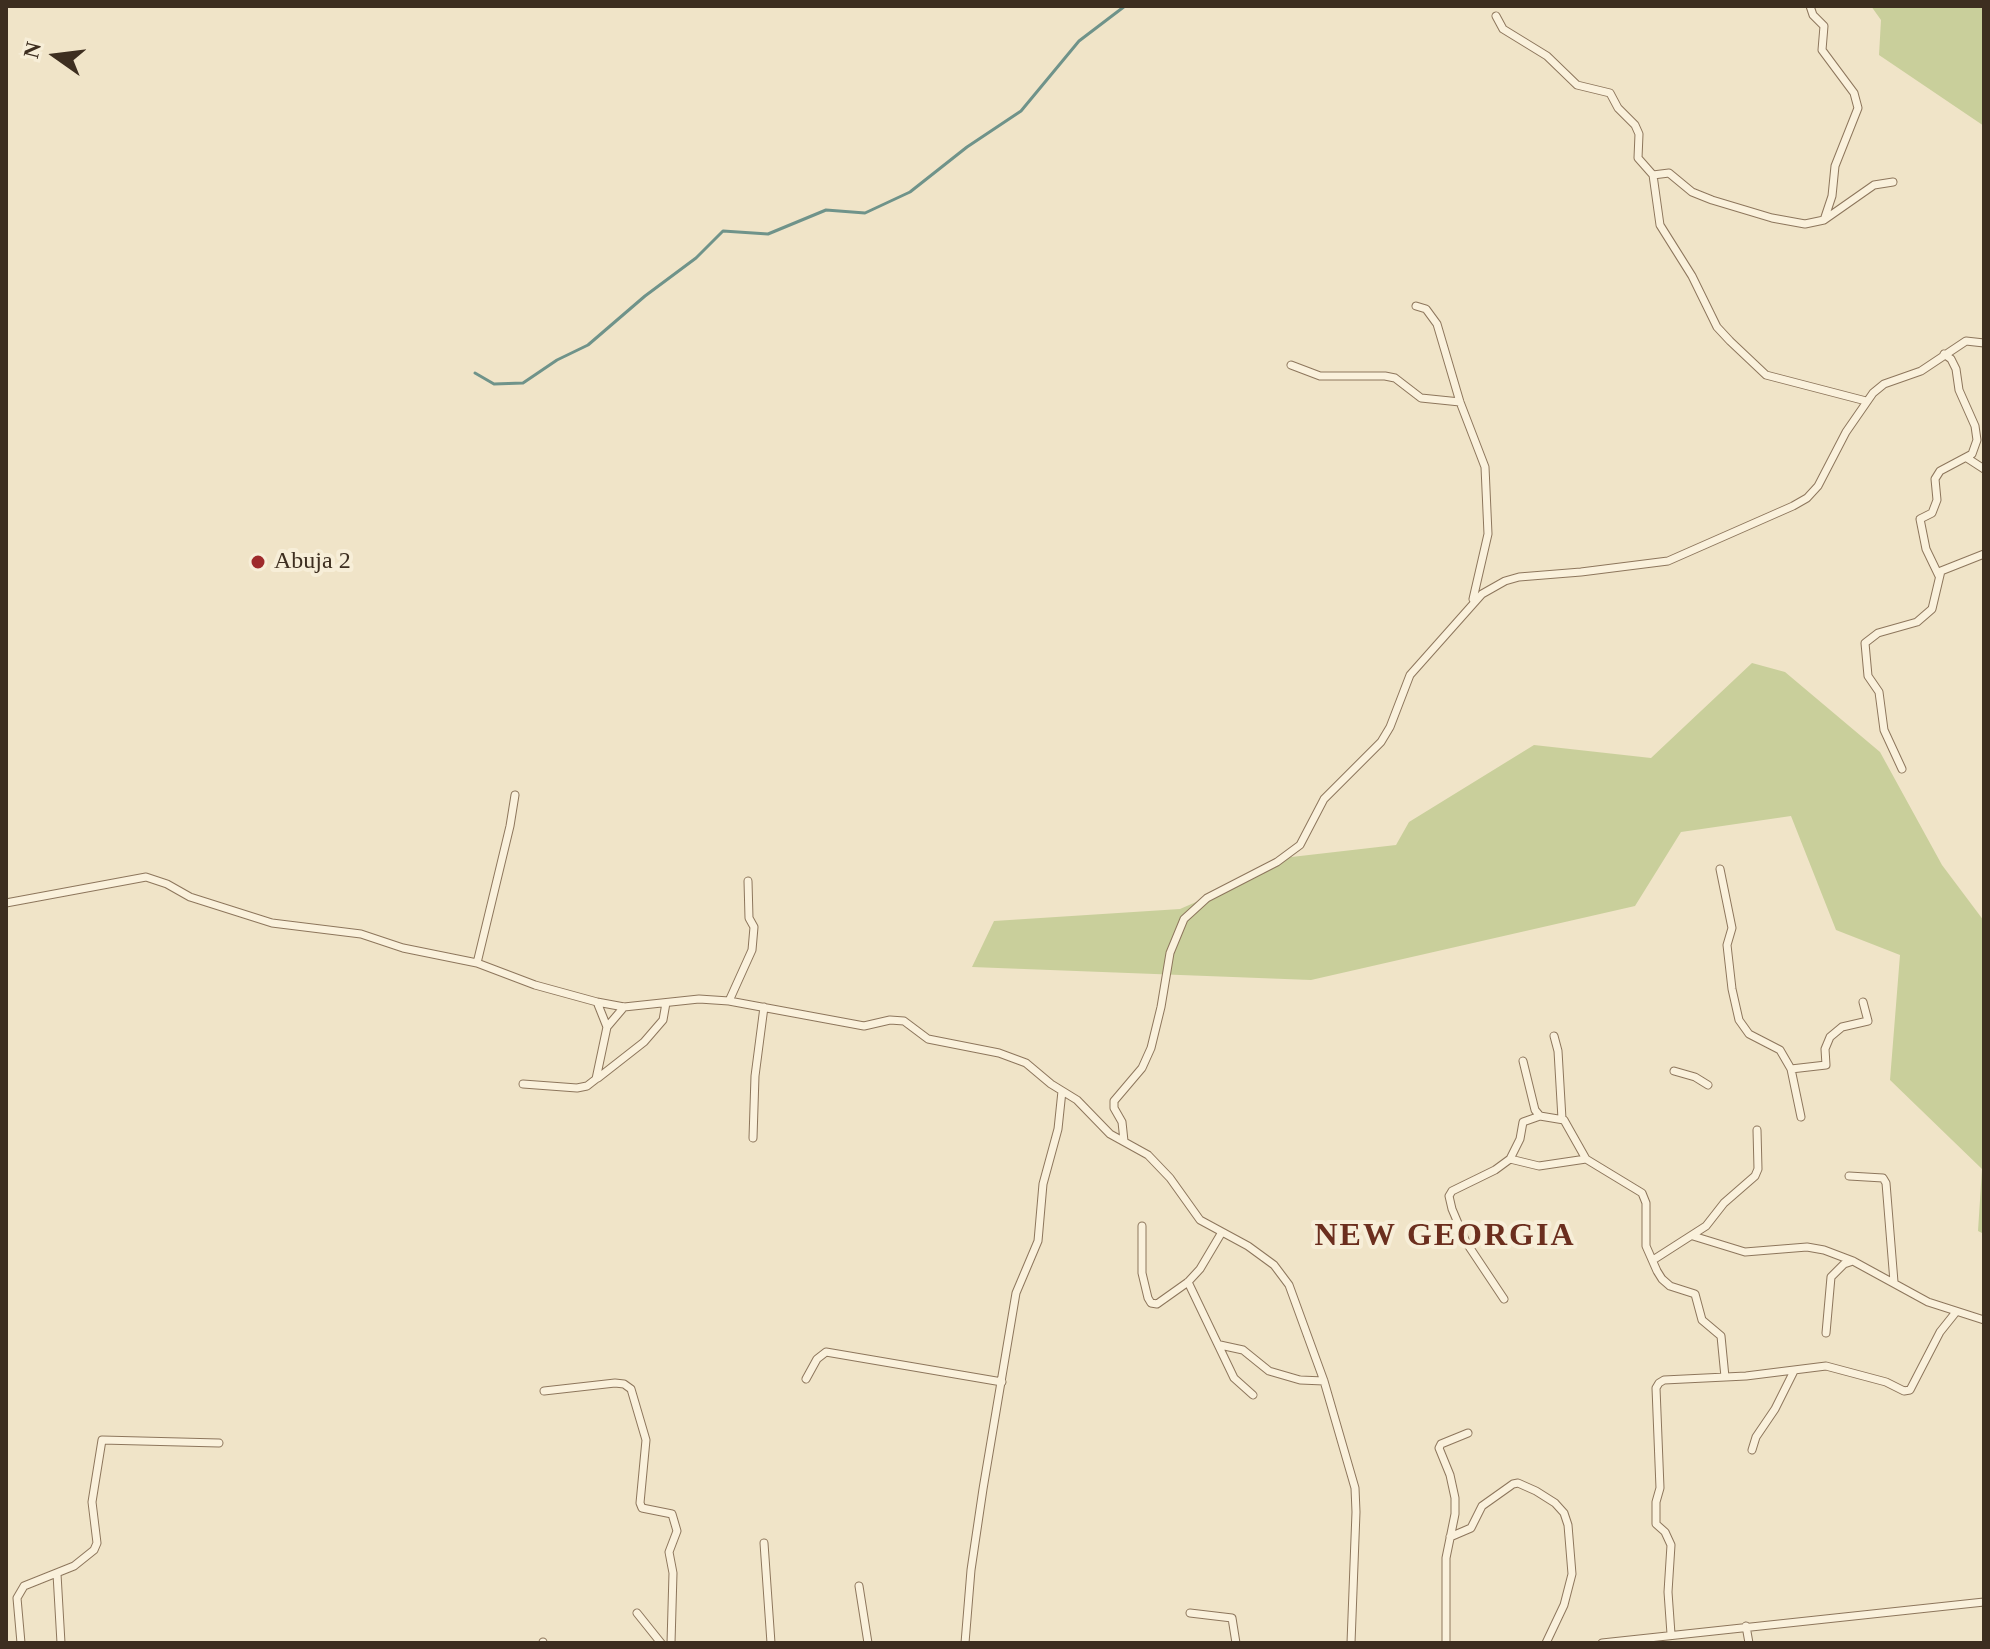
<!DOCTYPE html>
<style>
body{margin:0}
#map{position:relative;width:1990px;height:1649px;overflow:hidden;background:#f0e4c8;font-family:Georgia,serif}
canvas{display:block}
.frame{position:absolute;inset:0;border:8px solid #3d2e20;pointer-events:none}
.north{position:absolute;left:16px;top:16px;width:80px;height:80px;-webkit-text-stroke:6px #f7eed8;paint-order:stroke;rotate:284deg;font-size:22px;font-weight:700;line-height:32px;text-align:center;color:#3d2e20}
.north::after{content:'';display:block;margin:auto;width:28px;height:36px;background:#3d2e20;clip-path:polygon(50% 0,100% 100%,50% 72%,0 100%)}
</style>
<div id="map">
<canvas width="1990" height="1649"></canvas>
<div class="frame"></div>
<div class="north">N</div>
</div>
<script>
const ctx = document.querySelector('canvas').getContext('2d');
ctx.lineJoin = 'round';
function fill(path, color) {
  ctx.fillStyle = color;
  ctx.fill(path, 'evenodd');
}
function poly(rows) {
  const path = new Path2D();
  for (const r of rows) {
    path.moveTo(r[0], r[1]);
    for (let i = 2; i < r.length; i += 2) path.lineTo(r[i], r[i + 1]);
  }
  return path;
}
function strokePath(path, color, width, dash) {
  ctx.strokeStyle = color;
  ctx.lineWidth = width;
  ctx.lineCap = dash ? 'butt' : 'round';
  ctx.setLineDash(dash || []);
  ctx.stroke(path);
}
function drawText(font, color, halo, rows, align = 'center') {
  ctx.font = font + ' Georgia,serif';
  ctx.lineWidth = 8;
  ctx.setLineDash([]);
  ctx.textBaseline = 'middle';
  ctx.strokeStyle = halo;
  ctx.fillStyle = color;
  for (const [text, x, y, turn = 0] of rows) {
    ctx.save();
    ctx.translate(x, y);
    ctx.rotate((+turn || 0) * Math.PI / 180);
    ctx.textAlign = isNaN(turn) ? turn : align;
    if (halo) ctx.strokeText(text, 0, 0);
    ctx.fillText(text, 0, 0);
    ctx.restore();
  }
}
const green = poly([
 [1871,6,1984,6,1984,126,1879,55,1881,20],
 [1752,663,1785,672,1880,752,1942,865,1984,921,1984,1234,1978,1231,1982,1169,1890,1080,1900,955,1836,930,1791,816,1681,832,1635,906,1311,980,972,967,994,921,1180,909,1244,881,1274,859,1396,845,1409,822,1534,745,1651,758]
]);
const stream = poly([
 [475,373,494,384,523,383,557,360,588,345,645,296,696,258,723,231,768,234,826,210,865,213,910,192,967,147,1021,111,1079,41,1125,6]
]);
const street = poly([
 [1810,6,1813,15,1824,26,1822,50,1854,93,1858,108,1835,166,1832,196,1824,220],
 [1496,16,1503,29,1547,56,1577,85,1610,93,1618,108,1635,125,1639,134,1638,158,1653,175,1660,225,1692,276,1717,327,1730,341,1766,375,1866,401],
 [1653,175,1669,173,1692,192,1712,200,1772,218,1805,224,1824,220,1874,185,1893,182],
 [1416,306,1426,309,1437,324,1460,402,1485,467,1488,534,1473,599],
 [1291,365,1320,376,1385,376,1395,378,1421,398,1460,402],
 [1967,458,1984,469],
 [1939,576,1926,549,1920,519,1932,513,1937,500,1935,479,1940,471,1972,454,1977,440,1975,426,1959,390,1956,369,1951,359,1944,354],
 [1902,769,1884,730,1879,692,1868,676,1865,643,1878,633,1917,622,1932,609,1941,571,1984,554],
 [1720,869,1732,928,1727,945,1732,989,1739,1020,1749,1034,1780,1050,1791,1069,1826,1065,1825,1049,1830,1037,1842,1027,1868,1021,1863,1002],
 [6,903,146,877,167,884,190,897,272,923,361,934,403,948,477,963,535,985,597,1002,624,1007,699,999,729,1001,864,1026,890,1020,904,1021,928,1039,999,1053,1026,1063,1051,1084,1077,1100,1110,1134,1148,1155,1170,1178,1200,1220,1248,1246,1274,1265,1289,1285,1324,1381,1355,1488,1356,1512,1351,1643],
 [477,963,510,826,515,795],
 [729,1001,752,950,754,927,749,918,748,881],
 [607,1027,624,1007],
 [1554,1036,1558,1051,1562,1119],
 [1523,1061,1535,1110,1540,1116],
 [1791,1069,1801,1117],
 [1674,1071,1695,1077,1708,1085],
 [598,1078,644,1042,663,1020,666,1003],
 [523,1084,577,1088,587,1086,596,1079,607,1027,597,1002],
 [753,1138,755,1076,764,1007],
 [1124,1141,1122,1122,1114,1108,1114,1101,1142,1068,1151,1048,1161,1007,1170,953,1184,919,1207,898,1277,862,1300,845,1324,799,1381,742,1390,727,1410,675,1482,594,1505,581,1519,577,1581,572,1668,561,1793,506,1807,498,1818,486,1846,432,1873,393,1884,384,1921,371,1966,341,1984,343],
 [1510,1159,1520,1139,1523,1122,1540,1116,1564,1120,1586,1159],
 [1849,1176,1883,1178,1886,1183,1894,1282],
 [1142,1226,1142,1273,1148,1298,1151,1303,1157,1304,1188,1282,1200,1269,1222,1232],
 [1693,1236,1745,1252,1807,1247,1824,1250,1853,1261,1928,1302,1984,1320],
 [1653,1260,1706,1226,1724,1203,1755,1176,1758,1169,1757,1130],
 [1188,1282,1234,1378,1253,1395],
 [1504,1299,1466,1242,1452,1209,1449,1196,1452,1191,1495,1170,1510,1159,1539,1166,1586,1159,1642,1193,1646,1203,1646,1246,1657,1271,1662,1279,1670,1286,1695,1294,1702,1320,1721,1336,1725,1377],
 [1826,1333,1831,1277,1844,1264,1853,1261],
 [1220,1345,1243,1350,1269,1371,1300,1380,1324,1381],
 [806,1379,817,1359,826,1352,1002,1382],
 [544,1391,615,1383,624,1384,631,1389,646,1440,640,1503,642,1508,672,1514,677,1531,669,1552,673,1573,671,1643],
 [1752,1450,1756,1437,1775,1409,1794,1371],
 [1450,1537,1471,1528,1482,1506,1513,1484,1518,1483,1536,1491,1555,1503,1564,1513,1568,1525,1572,1574,1564,1605,1546,1643],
 [764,1543,771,1643],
 [57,1574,61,1643],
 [859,1586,868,1643],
 [637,1613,661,1643],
 [1190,1613,1232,1618,1236,1643],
 [1746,1626,1749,1643],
 [1671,1634,1668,1592,1671,1545,1665,1532,1656,1524,1656,1502,1660,1488,1656,1388,1659,1383,1664,1380,1746,1376,1826,1366,1886,1382,1904,1391,1910,1390,1940,1332,1956,1312],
 [543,1642,543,1643],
 [21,1643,17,1598,24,1586,74,1566,94,1550,97,1543,92,1502,102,1440,219,1443],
 [965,1643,971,1570,983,1489,1016,1293,1038,1241,1043,1184,1058,1129,1062,1091],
 [1446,1643,1446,1558,1455,1514,1455,1498,1450,1475,1439,1448,1441,1444,1468,1433],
 [1602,1643,1984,1602]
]);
const markers = [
 [258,562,8,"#9e2a2b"]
];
const poiNames = [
 ["Abuja 2",274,562]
];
const districtNames = [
 ["NEW GEORGIA",1445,1237]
];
fill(green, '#c9cf9b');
strokePath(stream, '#6f938a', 3);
strokePath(street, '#8d765c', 9);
strokePath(street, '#faf1dc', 7);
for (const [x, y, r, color] of markers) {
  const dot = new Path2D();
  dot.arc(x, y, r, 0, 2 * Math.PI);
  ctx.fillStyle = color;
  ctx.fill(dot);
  strokePath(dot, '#f7eed8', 3);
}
drawText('24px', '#3d2e20', '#f7eed8', poiNames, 'left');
ctx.letterSpacing = '2px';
drawText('bold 32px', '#6b2e1e', '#f7eed8', districtNames);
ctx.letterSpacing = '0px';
</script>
